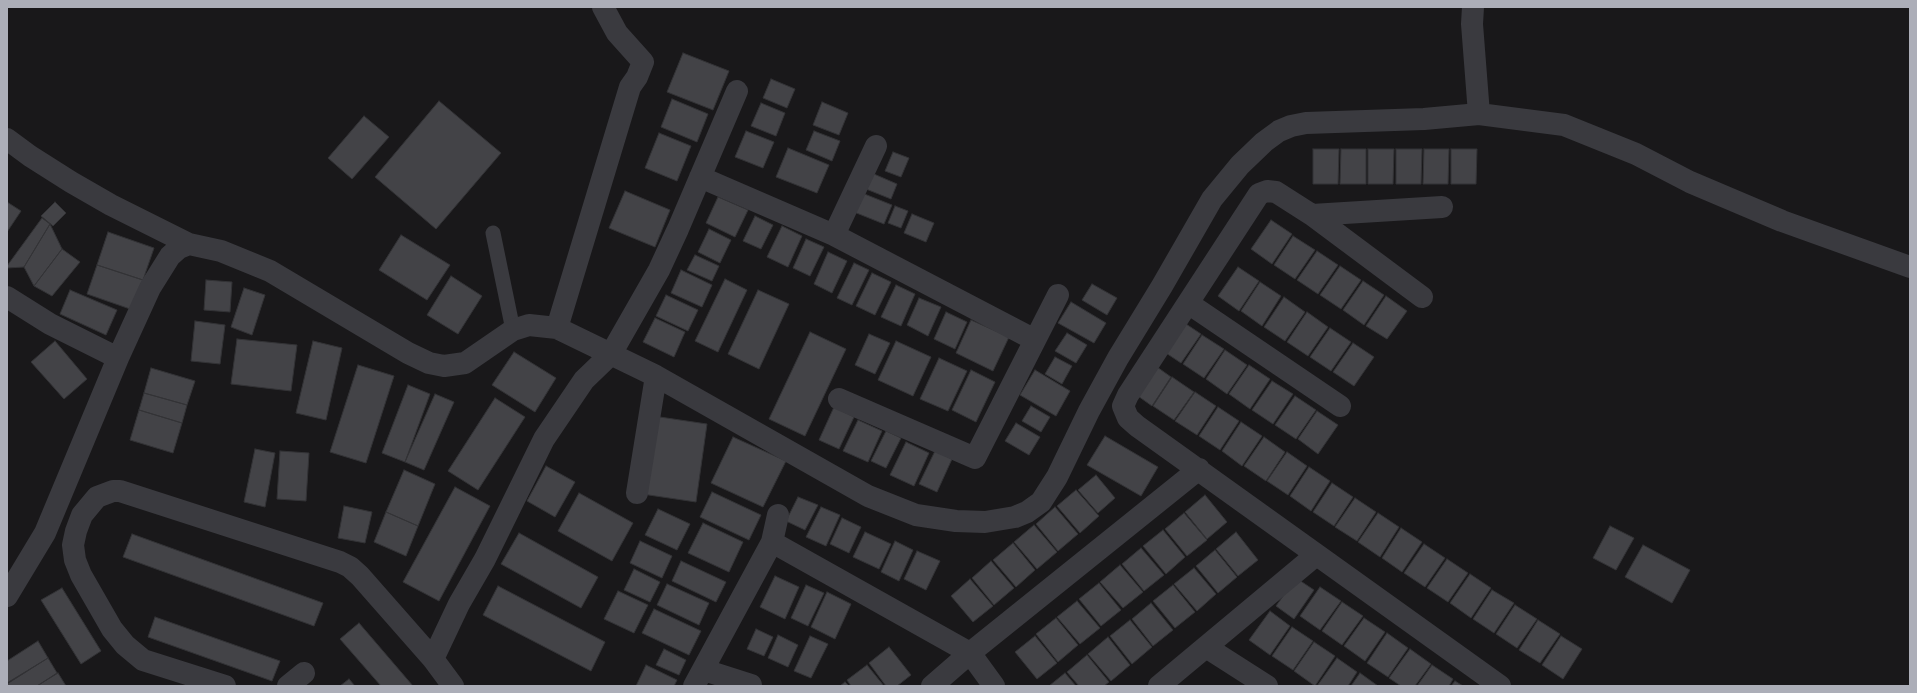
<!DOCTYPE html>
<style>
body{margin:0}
#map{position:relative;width:1917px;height:693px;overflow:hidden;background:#19181a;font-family:Rubik,sans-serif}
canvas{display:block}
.frame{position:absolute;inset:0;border:8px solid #acaeb8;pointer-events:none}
</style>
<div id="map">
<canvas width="1917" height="693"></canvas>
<div class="frame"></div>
</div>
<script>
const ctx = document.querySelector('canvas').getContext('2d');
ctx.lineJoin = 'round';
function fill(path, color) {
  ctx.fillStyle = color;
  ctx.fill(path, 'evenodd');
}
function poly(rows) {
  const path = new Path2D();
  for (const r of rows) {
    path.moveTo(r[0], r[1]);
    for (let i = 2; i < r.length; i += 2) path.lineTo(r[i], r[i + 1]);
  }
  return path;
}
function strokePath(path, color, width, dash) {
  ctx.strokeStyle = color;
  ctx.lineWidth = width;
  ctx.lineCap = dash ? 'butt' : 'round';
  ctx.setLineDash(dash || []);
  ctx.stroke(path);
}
const building = poly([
 [683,53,729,71,713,110,667,92,683,53],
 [771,79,795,89,787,108,763,98,771,79],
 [672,99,708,114,697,142,661,127,672,99],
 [439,101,501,153,436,229,375,177,439,101],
 [822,102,848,113,839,135,813,125,822,102],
 [761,103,785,113,776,136,751,126,761,103],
 [364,116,389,137,352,179,328,158,364,116],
 [746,131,774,142,763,168,735,157,746,131],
 [814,131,840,141,832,161,806,150,814,131],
 [659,133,691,146,677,181,645,168,659,133],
 [788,148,829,165,817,193,776,177,788,148],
 [1313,149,1339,149,1338,184,1313,184,1313,149],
 [1341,149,1366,149,1366,184,1340,184,1341,149],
 [1368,149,1394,149,1393,184,1368,184,1368,149],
 [1396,149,1422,149,1421,184,1396,184,1396,149],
 [1424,149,1449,149,1448,184,1423,184,1424,149],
 [1451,149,1477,149,1476,184,1451,184,1451,149],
 [893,152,909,158,901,177,885,171,893,152],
 [867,171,897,184,891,199,861,187,867,171],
 [625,191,670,210,655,247,609,228,625,191],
 [862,193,892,205,884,224,854,212,862,193],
 [718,197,748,210,735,237,706,223,718,197],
 [7,202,21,211,7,232,7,202],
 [55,202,66,213,53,226,41,216,55,202],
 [895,206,908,211,901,228,888,223,895,206],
 [912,214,934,223,926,242,904,233,912,214],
 [755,216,773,225,761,249,743,241,755,216],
 [42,218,50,224,24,267,7,268,7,266,42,218],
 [1271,220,1292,234,1272,264,1251,249,1271,220],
 [50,224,62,249,34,286,24,267,50,224],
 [782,226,802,236,788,267,767,257,782,226],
 [709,229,731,240,720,263,698,252,709,229],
 [108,232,154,248,143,280,97,265,108,232],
 [401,235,450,265,427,300,379,270,401,235],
 [1293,236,1315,250,1295,279,1274,265,1293,236],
 [806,239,824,247,810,276,793,268,806,239],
 [62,249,80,262,52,296,34,286,62,249],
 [1317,251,1338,265,1318,294,1297,280,1317,251],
 [828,252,847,261,832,293,814,284,828,252],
 [695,255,719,266,712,281,687,270,695,255],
 [854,263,869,270,852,305,837,298,854,263],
 [97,265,143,280,133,310,87,294,97,265],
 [1340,266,1361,280,1341,309,1320,295,1340,266],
 [1238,267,1259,281,1239,311,1218,296,1238,267],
 [681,270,712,285,702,307,671,293,681,270],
 [872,273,891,282,875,315,856,306,872,273],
 [451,276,482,296,458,334,427,315,451,276],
 [725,279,747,290,718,352,695,341,725,279],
 [206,280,232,282,230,312,204,310,206,280],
 [1363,281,1384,295,1364,325,1343,310,1363,281],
 [1260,282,1281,296,1262,326,1241,311,1260,282],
 [1092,284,1117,298,1107,315,1082,300,1092,284],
 [896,285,915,294,901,326,881,317,896,285],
 [244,288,265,295,252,335,231,327,244,288],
 [70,290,117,310,106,335,60,314,70,290],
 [758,290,789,304,759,369,728,354,758,290],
 [666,295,698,310,688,331,656,316,666,295],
 [1386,296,1407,311,1387,339,1366,326,1386,296],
 [1284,297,1305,312,1285,341,1264,327,1284,297],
 [919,298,941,307,928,336,907,325,919,298],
 [1071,302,1106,323,1094,343,1058,323,1071,302],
 [946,312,967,322,955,349,934,339,946,312],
 [1307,312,1328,327,1308,356,1287,342,1307,312],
 [655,318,685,332,674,357,643,342,655,318],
 [971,320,1009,337,993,371,956,353,971,320],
 [1180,320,1201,334,1181,363,1160,349,1180,320],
 [195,321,225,325,220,364,191,361,195,321],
 [1330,328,1351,342,1331,371,1310,357,1330,328],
 [810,332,846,349,805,436,769,419,810,332],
 [1067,333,1087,345,1076,363,1055,351,1067,333],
 [869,334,890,343,875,374,855,365,869,334],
 [1202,335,1224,349,1204,378,1183,364,1202,335],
 [237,339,297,345,291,391,231,384,237,339],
 [55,341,87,379,64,399,31,362,55,341],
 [313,341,342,348,326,420,296,413,313,341],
 [896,341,931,357,913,396,878,380,896,341],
 [1353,343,1374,357,1354,386,1333,372,1353,343],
 [1225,350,1247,365,1227,394,1206,379,1225,350],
 [514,352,556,378,535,412,492,385,514,352],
 [1055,357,1072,366,1062,384,1045,374,1055,357],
 [939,358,967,371,948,411,920,399,939,358],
 [1150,362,1171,377,1152,406,1131,391,1150,362],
 [358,365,394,376,366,463,330,452,358,365],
 [1249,365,1270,379,1250,409,1229,394,1249,365],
 [151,368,195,381,187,405,144,393,151,368],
 [971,370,995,382,976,422,952,410,971,370],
 [1035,370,1070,391,1056,416,1020,395,1035,370],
 [1172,377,1194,392,1174,420,1153,406,1172,377],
 [1272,381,1293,394,1273,424,1252,410,1272,381],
 [408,385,430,394,405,462,382,453,408,385],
 [1195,392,1216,406,1197,435,1175,421,1195,392],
 [144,393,187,405,182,423,139,410,144,393],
 [435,394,454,402,424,470,405,462,435,394],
 [1295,396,1316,410,1296,439,1275,425,1295,396],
 [495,398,525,417,478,490,448,471,495,398],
 [1031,406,1050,417,1041,432,1022,421,1031,406],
 [834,407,854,417,839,449,819,440,834,407],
 [1218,407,1239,421,1220,450,1199,436,1218,407],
 [139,410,182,423,173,453,130,440,139,410],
 [1317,411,1338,425,1318,454,1298,439,1317,411],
 [653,416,707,424,696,502,642,494,653,416],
 [858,420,882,431,868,462,843,451,858,420],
 [1241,422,1262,436,1242,466,1222,451,1241,422],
 [1016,423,1040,437,1029,455,1005,441,1016,423],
 [886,431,901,438,886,468,871,461,886,431],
 [1105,436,1158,467,1141,496,1087,465,1105,436],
 [733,437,786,461,763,507,711,483,733,437],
 [1264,437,1285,452,1266,481,1244,466,1264,437],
 [906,442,929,453,914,486,890,475,906,442],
 [255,449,275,453,265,507,244,502,255,449],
 [280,451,309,453,306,501,277,499,280,451],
 [935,451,952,459,937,492,919,484,935,451],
 [1287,452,1307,466,1288,495,1267,481,1287,452],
 [546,466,575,482,555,517,527,501,546,466],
 [1309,467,1330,481,1311,511,1290,496,1309,467],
 [404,470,435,484,418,526,386,512,404,470],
 [1096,475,1115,498,1098,513,1078,490,1096,475],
 [1332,483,1353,497,1334,526,1313,512,1332,483],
 [455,487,490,506,439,601,403,582,455,487],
 [1076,490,1099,516,1080,533,1057,506,1076,490],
 [712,492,761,515,749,540,700,517,712,492],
 [579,493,633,523,612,561,558,531,579,493],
 [1205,495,1227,522,1207,539,1185,512,1205,495],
 [798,497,818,505,805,530,786,521,798,497],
 [1355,498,1376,512,1357,541,1335,527,1355,498],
 [344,506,372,512,365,543,338,538,344,506],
 [821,507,840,515,826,546,806,537,821,507],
 [1055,507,1078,534,1058,551,1036,524,1055,507],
 [658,509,690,524,677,550,645,535,658,509],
 [386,512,418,526,406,556,374,542,386,512],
 [1184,513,1207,540,1187,556,1165,529,1184,513],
 [1378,513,1399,527,1380,557,1358,542,1378,513],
 [842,518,861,527,849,553,830,544,842,518],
 [703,523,743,542,729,572,688,553,703,523],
 [1034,525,1057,552,1037,569,1014,542,1034,525],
 [1610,526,1634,538,1616,570,1593,558,1610,526],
 [1401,528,1422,542,1402,572,1382,558,1401,528],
 [1163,530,1185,557,1166,574,1143,546,1163,530],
 [865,532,891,544,879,569,853,557,865,532],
 [1236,532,1258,560,1238,576,1216,549,1236,532],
 [519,533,598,577,581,608,501,564,519,533],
 [132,534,323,603,314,626,123,557,132,534],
 [640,541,672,556,662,578,630,563,640,541],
 [895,541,913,550,899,581,881,572,895,541],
 [1013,543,1035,570,1016,587,993,560,1013,543],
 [1424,544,1445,558,1425,587,1404,573,1424,544],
 [1643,545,1690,570,1672,603,1625,577,1643,545],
 [1141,548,1164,575,1144,591,1122,564,1141,548],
 [1215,550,1237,577,1218,593,1196,566,1215,550],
 [917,551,940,561,926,590,904,579,917,551],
 [1447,559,1468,573,1448,602,1427,588,1447,559],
 [681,561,726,582,716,602,672,581,681,561],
 [991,561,1014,588,994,605,972,578,991,561],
 [1120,565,1143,592,1123,608,1100,582,1120,565],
 [1194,568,1216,594,1197,611,1174,584,1194,568],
 [634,569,660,582,650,602,624,590,634,569],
 [1470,574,1491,588,1471,618,1450,603,1470,574],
 [775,576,799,587,785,619,760,607,775,576],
 [1296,578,1314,590,1294,619,1276,606,1296,578],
 [970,579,993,606,973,622,951,596,970,579],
 [1099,583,1121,610,1101,626,1079,599,1099,583],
 [667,584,709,603,699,625,657,605,667,584],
 [806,585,824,593,808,626,791,618,806,585],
 [1173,585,1195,612,1175,628,1153,601,1173,585],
 [498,586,605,642,591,671,483,615,498,586],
 [1320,587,1341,601,1320,630,1300,616,1320,587],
 [62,588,101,651,81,664,41,600,62,588],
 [1492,590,1514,603,1494,633,1473,619,1492,590],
 [618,591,648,605,634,633,604,619,618,591],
 [827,592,851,604,835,639,811,627,827,592],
 [1077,601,1100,628,1080,644,1057,617,1077,601],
 [1342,602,1363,616,1342,645,1322,631,1342,602],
 [1151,603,1173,630,1153,646,1132,619,1151,603],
 [1515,605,1537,619,1517,648,1496,634,1515,605],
 [654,609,701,631,689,655,642,633,654,609],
 [1270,611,1290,626,1270,655,1249,640,1270,611],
 [155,617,280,661,272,681,148,637,155,617],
 [1056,618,1078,645,1058,662,1036,634,1056,618],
 [1364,618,1385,632,1365,661,1344,646,1364,618],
 [1130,620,1152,647,1132,664,1110,636,1130,620],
 [1538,620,1560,634,1540,663,1519,650,1538,620],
 [359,623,413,686,381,686,340,639,359,623],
 [1292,627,1313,641,1293,670,1272,656,1292,627],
 [756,629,773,637,764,656,747,649,756,629],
 [1387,633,1408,648,1388,677,1367,663,1387,633],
 [778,635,798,645,788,667,768,658,778,635],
 [810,636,828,644,811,678,794,671,810,636],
 [1035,636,1057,663,1037,679,1015,652,1035,636],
 [1561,636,1582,649,1563,679,1542,665,1561,636],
 [1108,637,1130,665,1111,681,1088,654,1108,637],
 [38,641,48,658,7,683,7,661,38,641],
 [1314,642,1335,656,1315,686,1294,671,1314,642],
 [889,647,911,675,897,686,886,686,869,663,889,647],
 [664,649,686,660,679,675,656,665,664,649],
 [1410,649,1431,664,1415,686,1401,686,1389,678,1410,649],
 [1087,655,1109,682,1104,686,1079,686,1067,672,1087,655],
 [48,658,57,673,37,686,7,686,7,684,48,658],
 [1337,658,1357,672,1348,686,1317,686,1337,658],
 [646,665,677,680,674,686,636,686,646,665],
 [867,665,884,686,851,686,847,680,867,665],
 [1432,665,1453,679,1449,686,1417,686,1432,665],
 [58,673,66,686,37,686,58,673],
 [1065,673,1076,686,1049,686,1065,673],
 [1360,673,1378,686,1351,686,1360,673],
 [349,679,355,686,340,686,349,679],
 [1455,681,1463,686,1451,686,1455,681],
 [845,682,849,686,840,686,845,682]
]);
const lane = poly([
 [493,233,513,330]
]);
const street = poly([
 [1473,7,1472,24,1479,114],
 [7,139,30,156,71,182,111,205,189,244],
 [700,177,834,235,1035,340],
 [1312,215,1442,207],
 [834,235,876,146],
 [7,297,50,324,118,358],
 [1422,297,1312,215,1276,192,1267,191,1259,194,1128,395,1123,406,1128,418,1137,426,1500,686],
 [1188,303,1340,406],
 [557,328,630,87,637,77,643,62,617,33,603,7],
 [839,399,975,458,1058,295],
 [637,493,656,376],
 [772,542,970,653,994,686],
 [7,596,45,533,118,358,150,288,170,256,179,248,189,244,221,251,270,271,408,353,429,363,444,366,465,363,513,330,529,325,557,328,656,376,868,496,916,515,956,521,985,522,1015,517,1027,512,1041,502,1057,477,1089,411,1118,358,1162,286,1212,199,1240,165,1264,142,1279,131,1291,126,1306,123,1424,119,1479,114,1564,125,1636,154,1690,182,1782,221,1910,267],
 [1206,647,1267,686],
 [433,659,459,604,485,559,544,439,584,380,611,354,659,270,678,229,737,91],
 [704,670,751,685],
 [225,686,143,660,125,645,112,629,81,575,75,560,73,545,76,531,82,515,97,497,113,491,120,491,340,562,350,567,360,576,433,659,453,686],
 [288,686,304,673],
 [694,686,772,542,778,515],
 [932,686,970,653,1199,469],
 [1159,686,1316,555]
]);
fill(building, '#434347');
strokePath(building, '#333336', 1);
strokePath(lane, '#3a3a3f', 15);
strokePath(street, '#3a3a3f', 22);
</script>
